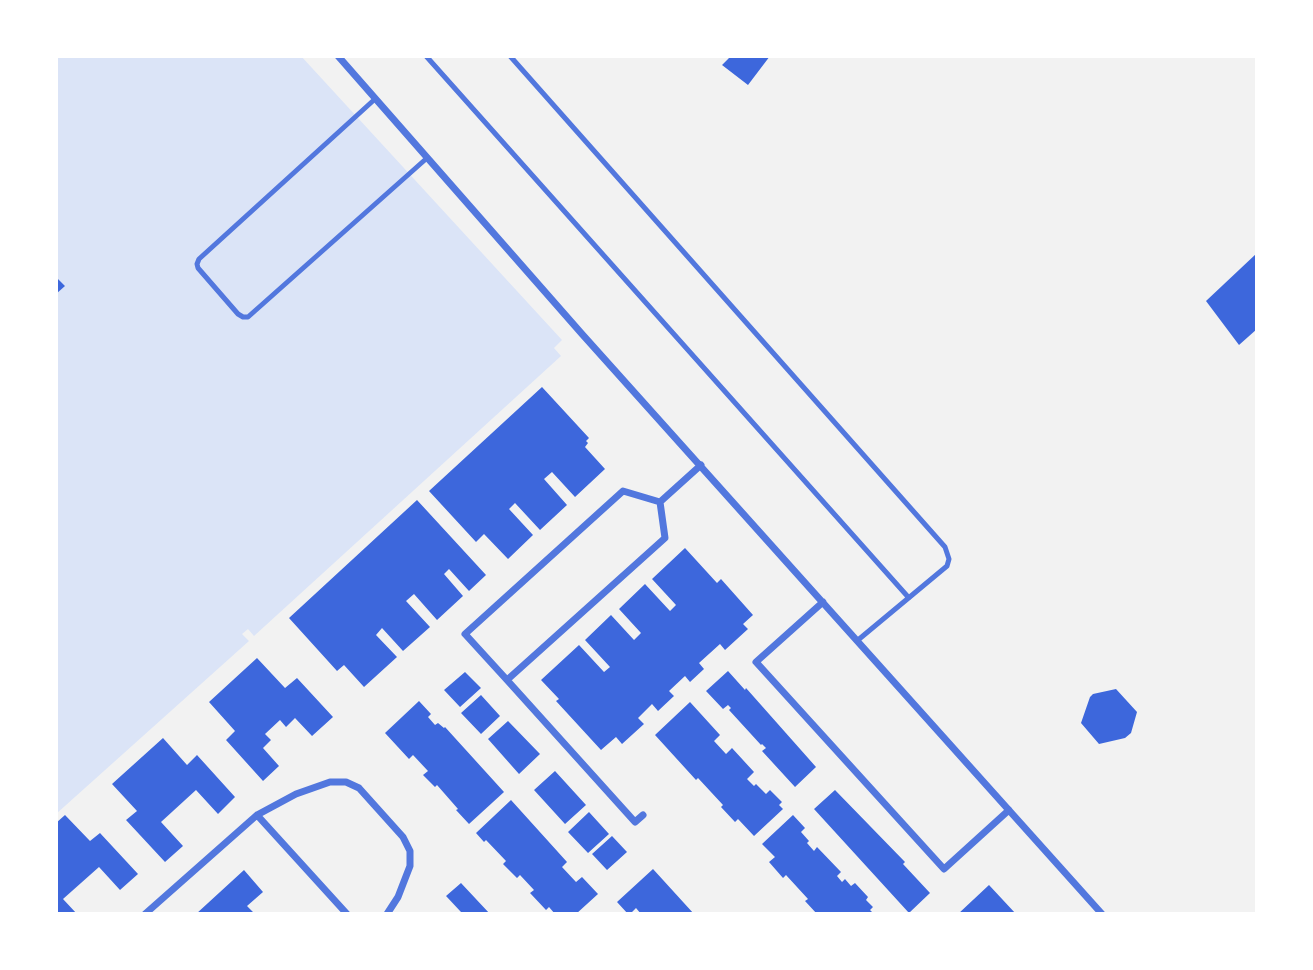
<!DOCTYPE html>
<style>
body{margin:0}
#map{position:relative;width:1313px;height:970px;overflow:hidden;background:#f2f2f2;font-family:Montserrat,sans-serif}
canvas{display:block}
.frame{position:absolute;inset:0;border:58px solid #fff;pointer-events:none}
</style>
<div id="map">
<canvas width="1313" height="970"></canvas>
<div class="frame"></div>
</div>
<script>
const context = document.querySelector('canvas').getContext('2d');
context.lineJoin = 'round';
function fill(path, color) { context.fillStyle = color; context.fill(path, 'evenodd'); }
const poly = rows => new Path2D(rows.map(r => 'M' + r).join(''));
function trace(path, color, width, dash) { context.strokeStyle = color; context.lineWidth = width; context.lineCap = dash ? 'butt' : 'round'; context.setLineDash(dash || []); context.stroke(path); }
const green = poly([
 [56,56,301,56,562,340,554,348,561,356,254,636,248,629,242,634,249,641,56,814]
]);
const building = poly([
 [726,56,770,56,748,85,722,65,729,58],
 [1257,253,1257,329,1239,345,1206,301],
 [56,277,65,286,56,294],
 [542,387,589,438,586,441,588,443,585,447,605,469,575,497,552,472,544,479,567,505,540,530,515,503,509,509,533,535,508,559,484,534,476,542,429,491],
 [417,500,486,575,469,591,449,569,444,574,463,596,437,620,414,594,406,601,430,627,403,651,382,628,376,635,397,657,364,687,344,665,337,671,289,618],
 [685,548,717,583,721,579,753,615,743,624,748,629,725,650,720,644,699,663,704,669,690,682,685,676,669,691,674,696,658,711,652,704,638,718,644,724,622,744,616,737,601,750,556,701,559,699,541,680,579,645,604,672,610,667,585,640,611,615,634,640,641,633,619,609,645,584,670,611,676,605,652,579],
 [257,658,285,688,297,678,333,717,312,736,295,718,286,727,280,720,265,734,271,740,263,748,279,766,263,781,226,740,235,731,209,702],
 [728,671,745,690,746,688,816,767,795,787,762,751,766,748,762,744,761,745,729,710,731,708,728,705,723,709,706,691],
 [465,672,481,688,460,707,444,690],
 [1116,689,1137,712,1131,733,1125,738,1099,744,1081,723,1090,697,1093,694],
 [481,695,500,716,481,734,461,713],
 [419,701,431,714,428,717,435,725,438,723,444,728,445,727,504,792,469,824,456,810,458,809,437,785,435,787,423,775,428,771,413,755,409,759,385,733],
 [690,702,720,735,714,741,726,754,732,748,754,772,747,779,754,786,756,784,766,794,770,790,782,802,779,805,783,809,754,836,738,819,735,822,721,807,723,805,698,778,696,780,655,735],
 [508,721,540,754,519,774,488,739],
 [163,738,187,765,197,755,235,797,218,814,196,790,161,822,183,846,165,862,126,820,137,811,112,784],
 [555,771,586,805,565,824,534,790],
 [835,790,905,862,903,864,930,893,909,913,814,809],
 [511,800,567,862,562,867,576,882,582,877,598,894,576,914,555,914,549,907,546,910,530,893,534,890,520,875,517,878,503,864,506,861,486,840,484,842,476,833],
 [589,812,609,834,588,853,568,832],
 [65,815,90,841,100,833,138,874,120,890,99,867,63,899,77,914,56,914,56,823],
 [793,815,805,828,801,832,809,841,807,843,814,851,817,847,841,872,837,876,842,882,845,879,851,886,855,883,868,897,866,900,873,907,870,910,874,914,822,914,819,912,817,914,805,901,808,899,786,875,783,878,769,862,775,857,762,844],
 [612,836,627,852,607,870,592,854],
 [653,869,694,914,641,914,636,908,630,914,628,914,617,902],
 [244,870,263,892,247,906,253,912,251,914,196,914],
 [461,883,490,914,459,914,461,912,446,896],
 [989,885,1016,914,958,914]
]);
const service = poly([
 [426,56,909,598],
 [510,56,945,547,949,559,947,566,858,640],
 [375,99,199,259,197,264,198,268,238,314,243,317,248,317,427,158]
]);
const minor = poly([
 [338,56,582,334,1102,914],
 [660,502,701,465],
 [823,602,756,662,944,869,1009,810],
 [507,680,665,538,660,502,623,491,465,634,507,680,635,822,643,815],
 [145,914,257,815],
 [347,914,257,815,296,794,330,782,346,782,359,788,403,837,410,851,410,866,398,897,387,914]
]);
fill(green, '#dbe4f7');
fill(building, '#3d67dc');
trace(service, '#5277de', 5);
trace(minor, '#5277de', 7);
</script>
